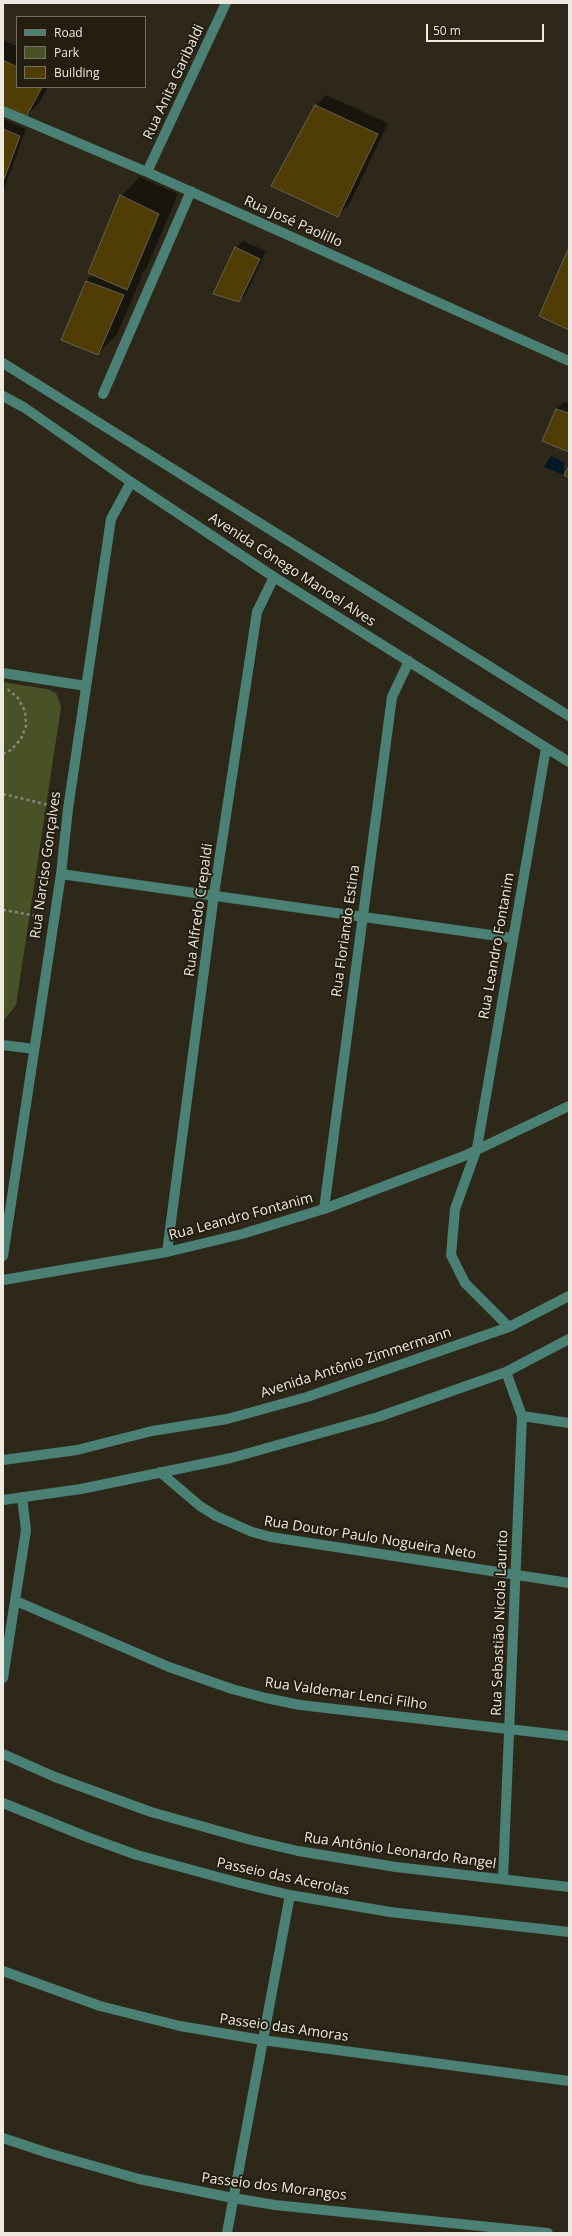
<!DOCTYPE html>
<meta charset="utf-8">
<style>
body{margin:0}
#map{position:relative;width:572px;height:2236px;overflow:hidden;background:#2d281a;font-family:"Open Sans",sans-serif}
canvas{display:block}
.frame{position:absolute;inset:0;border:4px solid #eeeae1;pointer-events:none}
.legend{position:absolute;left:16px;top:16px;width:130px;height:72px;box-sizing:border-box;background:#231e10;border:1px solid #747064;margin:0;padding:5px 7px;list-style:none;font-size:12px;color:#eeeae1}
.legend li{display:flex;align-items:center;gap:8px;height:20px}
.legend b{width:20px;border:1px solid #747064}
.scale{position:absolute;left:426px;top:24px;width:118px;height:18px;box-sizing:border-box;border:2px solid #eeeae1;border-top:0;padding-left:5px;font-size:12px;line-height:14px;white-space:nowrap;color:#eeeae1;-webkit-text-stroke:3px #231e10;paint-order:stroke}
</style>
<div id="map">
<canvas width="572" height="2236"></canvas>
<div class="frame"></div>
<ul class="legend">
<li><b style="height:5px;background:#4b8074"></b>Road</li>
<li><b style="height:11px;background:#495227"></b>Park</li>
<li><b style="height:11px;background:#4f3d05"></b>Building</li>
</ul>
<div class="scale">50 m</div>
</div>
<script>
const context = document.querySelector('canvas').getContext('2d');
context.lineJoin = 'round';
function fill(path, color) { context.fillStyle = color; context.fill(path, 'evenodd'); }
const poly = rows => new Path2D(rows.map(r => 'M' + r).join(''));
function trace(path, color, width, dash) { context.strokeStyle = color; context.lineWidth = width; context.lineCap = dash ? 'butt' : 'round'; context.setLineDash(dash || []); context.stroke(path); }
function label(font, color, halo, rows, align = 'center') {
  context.font = font + ' "Open Sans",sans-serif'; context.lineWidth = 4; context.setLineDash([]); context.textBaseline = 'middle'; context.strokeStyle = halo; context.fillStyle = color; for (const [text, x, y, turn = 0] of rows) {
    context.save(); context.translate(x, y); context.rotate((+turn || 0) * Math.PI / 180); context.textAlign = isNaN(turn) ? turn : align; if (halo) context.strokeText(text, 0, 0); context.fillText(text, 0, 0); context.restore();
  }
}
const green = poly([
 [3,682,47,689,56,693,61,707,16,1005,3,1021]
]);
const water = poly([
 [551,456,564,462,564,475,544,467]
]);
const shadow = poly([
 [3,40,17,46,17,87,48,87,40,102,26,116,3,106],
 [326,95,388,123,349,205,338,215,316,106],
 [3,119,26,129,3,192],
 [140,177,178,194,146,269,140,275,142,276,117,334,98,354,86,281,93,274,121,196],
 [243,241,266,251,246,294,239,301,236,248],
 [564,402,569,404,569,451,543,440,557,409]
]);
const building = poly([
 [3,60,17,67,17,87,42,87,26,117,3,107,3,60],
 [315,105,378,134,338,217,271,186,315,105],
 [3,129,20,136,3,182,3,129],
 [120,195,159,214,127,290,88,273,120,195],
 [235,247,260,259,239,302,213,294,235,247],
 [569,247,569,330,539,316,569,247],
 [86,281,124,295,98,355,61,340,86,281],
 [556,409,569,413,569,452,542,441,556,409],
 [569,466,569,478,564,475,569,466]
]);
const path = poly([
 [3,754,11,750,21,739,26,726,25,711,18,698,6,688],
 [3,794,57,807],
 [3,910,43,917]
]);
const minor = poly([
 [3,111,147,172,569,361],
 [147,172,226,3],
 [3,363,569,716],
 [103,394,191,191],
 [3,396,25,408,131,482,274,577,569,762],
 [3,673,86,686],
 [61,874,512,938],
 [3,1045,34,1049],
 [324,1209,392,697,409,661],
 [167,1252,214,894,257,612,274,577],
 [3,1256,61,874,68,809,111,519,131,482],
 [3,1280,167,1252,242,1234,324,1209,464,1156,569,1106],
 [509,1327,465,1283,451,1255,455,1209,477,1148,546,748],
 [522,1416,569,1423],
 [3,1460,77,1450,152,1431,227,1419,307,1397,509,1327,569,1296],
 [160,1472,200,1506,216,1516,252,1532,271,1537,569,1583],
 [3,1500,81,1489,231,1458,378,1417,506,1372,569,1339],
 [16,1601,169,1667,232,1689,266,1698,300,1705,569,1736],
 [3,1678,26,1530,22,1497],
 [3,1754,55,1777,151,1812,251,1840,298,1851,396,1867,569,1887],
 [3,1803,87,1837,137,1855,240,1883,290,1895,390,1912,569,1932],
 [503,1879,522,1416,506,1372],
 [3,1971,100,2006,180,2026,262,2040,569,2081],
 [3,2138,48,2153,139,2179,233,2198,275,2205,548,2233],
 [227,2233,290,1895]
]);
const streetNames = [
 ["Rua Anita Garibaldi",174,82,-65],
 ["Rua José Paolillo",293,222,24],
 ["Avenida Cônego Manoel Alves",292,570,33],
 ["Rua Narciso Gonçalves",46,865,-82],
 ["Rua Alfredo Crepaldi",199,910,-82],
 ["Rua Floriando Estina",346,931,-82],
 ["Rua Leandro Fontanim",497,946,-80],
 ["Rua Leandro Fontanim",241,1217,-15],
 ["Avenida Antônio Zimmermann",356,1363,-18],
 ["Rua Doutor Paulo Nogueira Neto",370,1538,9],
 ["Rua Sebastião Nicola Laurito",500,1623,-88],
 ["Rua Valdemar Lenci Filho",346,1694,8],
 ["Rua Antônio Leonardo Rangel",400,1851,8],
 ["Passeio das Acerolas",283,1877,12],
 ["Passeio das Amoras",284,2028,8],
 ["Passeio dos Morangos",274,2187,7]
];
fill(green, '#495227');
fill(water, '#021727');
fill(shadow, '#0007');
fill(building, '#4f3d05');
trace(building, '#666050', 1);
trace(path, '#888478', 2.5, [3, 3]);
trace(minor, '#4b8074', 10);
label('14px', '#eeeae1', '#231e10', streetNames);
</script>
